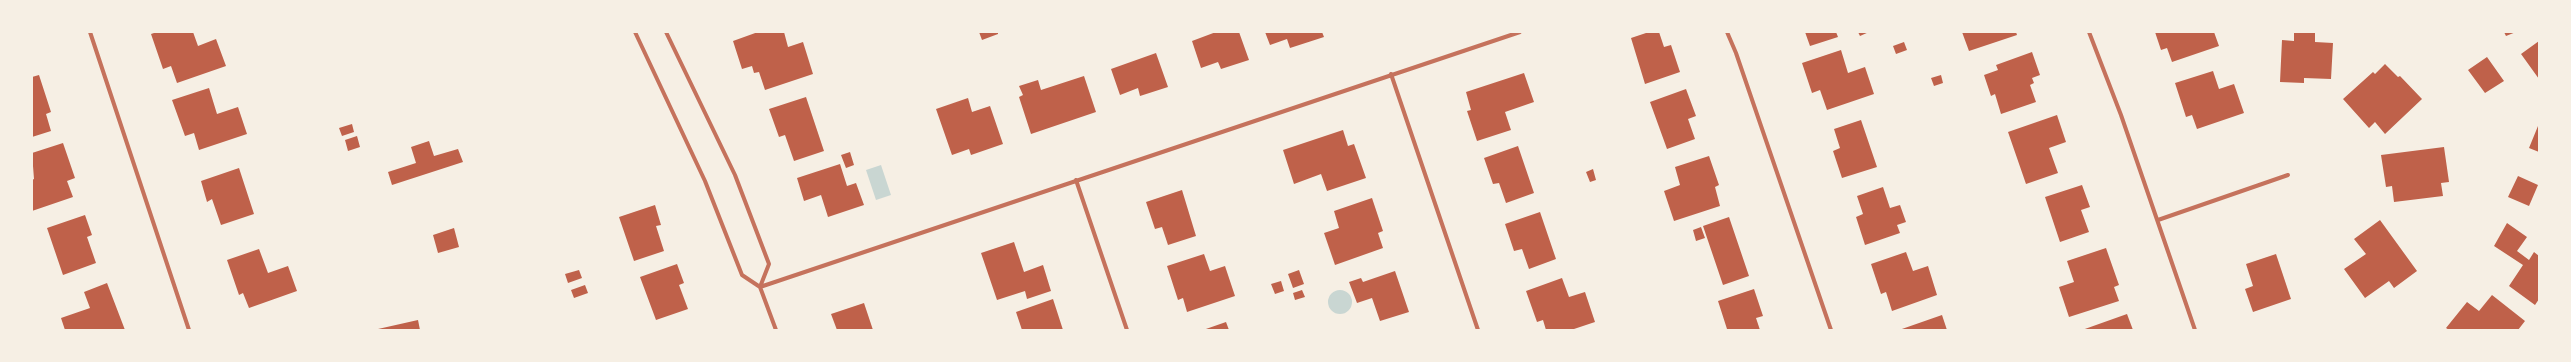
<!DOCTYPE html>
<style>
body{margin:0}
#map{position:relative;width:2571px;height:362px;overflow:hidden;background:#f6efe4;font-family:Spectral,serif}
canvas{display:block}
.frame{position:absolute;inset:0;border:33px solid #f6efe4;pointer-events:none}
</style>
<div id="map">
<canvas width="2571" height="362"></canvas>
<div class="frame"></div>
</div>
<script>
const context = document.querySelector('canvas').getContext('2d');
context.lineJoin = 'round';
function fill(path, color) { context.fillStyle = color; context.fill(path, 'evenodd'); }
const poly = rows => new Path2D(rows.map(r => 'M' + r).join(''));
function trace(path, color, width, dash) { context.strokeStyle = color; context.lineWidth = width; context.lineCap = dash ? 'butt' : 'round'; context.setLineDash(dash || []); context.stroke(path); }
const water = poly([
 [881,165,891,195,876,200,866,170],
 '1328 302a12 12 0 1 1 24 0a12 12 0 1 1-24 0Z'
]);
const building = poly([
 [157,32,193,32,198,46,216,39,226,66,177,83,171,66,163,69,151,34],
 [758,32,784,32,788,47,803,42,813,74,765,90,759,72,754,73,752,66,742,69,733,41],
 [979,32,998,32,998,34,982,40],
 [1216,32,1239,32,1249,60,1221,69,1218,62,1201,68,1192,41],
 [1265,32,1322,32,1324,37,1290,48,1287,39,1270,45],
 [1649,32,1659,32,1664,47,1671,45,1680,72,1645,84,1631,38],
 [1805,32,1836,32,1838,37,1810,46],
 [1858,32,1869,32,1860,36],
 [1962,32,2016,32,2017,35,1969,51],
 [2155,32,2214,32,2219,46,2172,62,2167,48,2161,50],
 [2294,32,2315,32,2315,42,2333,43,2331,79,2304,78,2304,83,2280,82,2282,40,2294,41],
 [2504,32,2516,32,2506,36],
 [2539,41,2539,79,2521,54],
 [1904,42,1907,50,1896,54,1893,46],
 [1841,50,1848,73,1865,67,1874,94,1827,110,1820,90,1812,93,1802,63],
 [2032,52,2040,75,2032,78,2034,83,2030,85,2036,102,2001,114,1995,94,1991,96,1984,75,1998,70,1996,65],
 [1156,53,1168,87,1140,96,1138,88,1120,95,1111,69],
 [2487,57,2504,81,2485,93,2468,70],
 [2385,64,2398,77,2400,76,2422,99,2385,134,2375,122,2369,128,2343,99,2373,72,2375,74],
 [2213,71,2219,89,2234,84,2244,113,2197,129,2192,115,2186,117,2175,83],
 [1524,73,1534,102,1505,112,1511,130,1477,141,1467,111,1471,110,1466,92],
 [39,75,51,112,46,114,51,131,32,137,32,77],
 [1941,75,1943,83,1934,86,1931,78],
 [1084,76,1096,112,1031,134,1019,97,1023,95,1019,86,1038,80,1041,90],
 [209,88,217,114,238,107,247,134,199,150,194,133,185,136,172,100],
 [1686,89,1696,116,1688,119,1695,139,1667,149,1650,102],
 [806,97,824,151,794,161,785,135,779,137,769,109],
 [968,98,972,112,990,106,1003,144,971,155,969,149,952,155,936,109],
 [2057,115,2066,142,2049,148,2058,173,2026,184,2008,132],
 [1861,120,1877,167,1842,178,1833,151,1840,148,1834,129],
 [352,124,354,132,342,136,339,128],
 [2538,126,2539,127,2539,152,2529,148],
 [1343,130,1348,146,1354,144,1366,178,1327,191,1321,174,1294,184,1283,150],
 [357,136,360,147,348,151,345,140],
 [429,141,434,156,458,149,463,162,392,185,388,172,416,163,411,147],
 [63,143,75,178,67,181,73,197,32,211,32,180,34,179,32,153],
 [1518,146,1534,193,1506,203,1499,183,1493,184,1484,158],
 [2444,147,2449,182,2441,183,2443,196,2394,202,2392,186,2386,187,2381,155],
 [850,152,854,165,846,168,841,155],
 [1709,156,1719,185,1715,187,1720,206,1674,221,1664,191,1680,185,1675,167],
 [840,164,847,186,856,183,864,205,828,217,821,195,804,201,797,178],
 [239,168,254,214,221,225,212,199,207,202,201,181],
 [1593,169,1596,180,1590,182,1586,172],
 [2518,176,2538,185,2529,206,2508,197],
 [2082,185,2090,207,2081,210,2089,232,2060,242,2045,197],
 [1883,187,1890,208,1900,205,1906,222,1897,225,1900,233,1865,245,1856,217,1863,214,1857,196],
 [1182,190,1196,236,1168,245,1162,227,1155,229,1146,202],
 [1372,198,1383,231,1378,233,1383,248,1335,265,1324,233,1339,228,1334,211],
 [655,205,661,225,656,226,664,251,634,261,619,217],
 [1540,212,1556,259,1529,269,1522,249,1514,251,1505,224],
 [85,215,92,235,87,237,96,263,63,275,47,228],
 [1729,217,1749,276,1723,285,1703,226],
 [2380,220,2417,271,2394,288,2389,281,2365,298,2344,269,2366,254,2354,239],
 [2507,223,2527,237,2517,251,2529,260,2534,252,2539,256,2539,299,2535,305,2509,286,2523,265,2494,246],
 [1701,227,1705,238,1696,241,1693,230],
 [454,228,459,247,438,253,433,235],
 [1014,242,1024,272,1043,265,1051,291,1027,299,1025,291,997,300,981,253],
 [2106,248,2119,285,2114,287,2119,301,2069,317,2059,287,2074,282,2067,261],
 [259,249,268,273,288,266,297,291,249,308,243,293,239,295,227,260],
 [1906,252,1913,271,1928,266,1937,295,1892,311,1886,292,1881,294,1871,264],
 [1204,254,1210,271,1225,266,1235,296,1187,312,1183,298,1178,300,1167,266],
 [2276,254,2291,299,2253,312,2245,289,2253,286,2246,264],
 [677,264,684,283,679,285,688,309,656,320,640,277],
 [579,270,582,278,568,283,565,274],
 [1299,270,1304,284,1293,288,1288,274],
 [1395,271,1409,312,1380,321,1372,298,1357,303,1349,282,1361,278,1363,282],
 [1562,278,1569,297,1585,292,1595,322,1571,330,1546,330,1543,320,1537,322,1526,291],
 [1281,281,1284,291,1275,294,1271,284],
 [107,283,125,330,65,330,61,318,90,308,84,292],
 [585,285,588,293,574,298,571,290],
 [1754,289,1763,316,1756,318,1760,330,1727,329,1718,301],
 [1302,290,1305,297,1295,300,1293,293],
 [2492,295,2525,321,2518,330,2449,330,2446,328,2467,302,2479,311],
 [1053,299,1063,330,1022,330,1016,312],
 [864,303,873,330,837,330,831,314],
 [2127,314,2133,330,2082,330],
 [1942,315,1947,330,1899,330],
 [418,320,420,330,379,330,378,329],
 [1226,322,1229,330,1203,330]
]);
const minor = poly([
 [90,32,189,330],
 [635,32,705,181,742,275,760,287,776,330],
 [666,32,735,175,769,264,760,287],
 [1727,32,1736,53,1831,330],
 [2089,32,2121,115,2195,330],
 [1391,74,1478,330],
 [1076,180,1127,330],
 [2158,220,2288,175],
 [760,287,1520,32]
]);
fill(water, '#c9d6d2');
fill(building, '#bf614a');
trace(minor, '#c5725c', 4);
</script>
